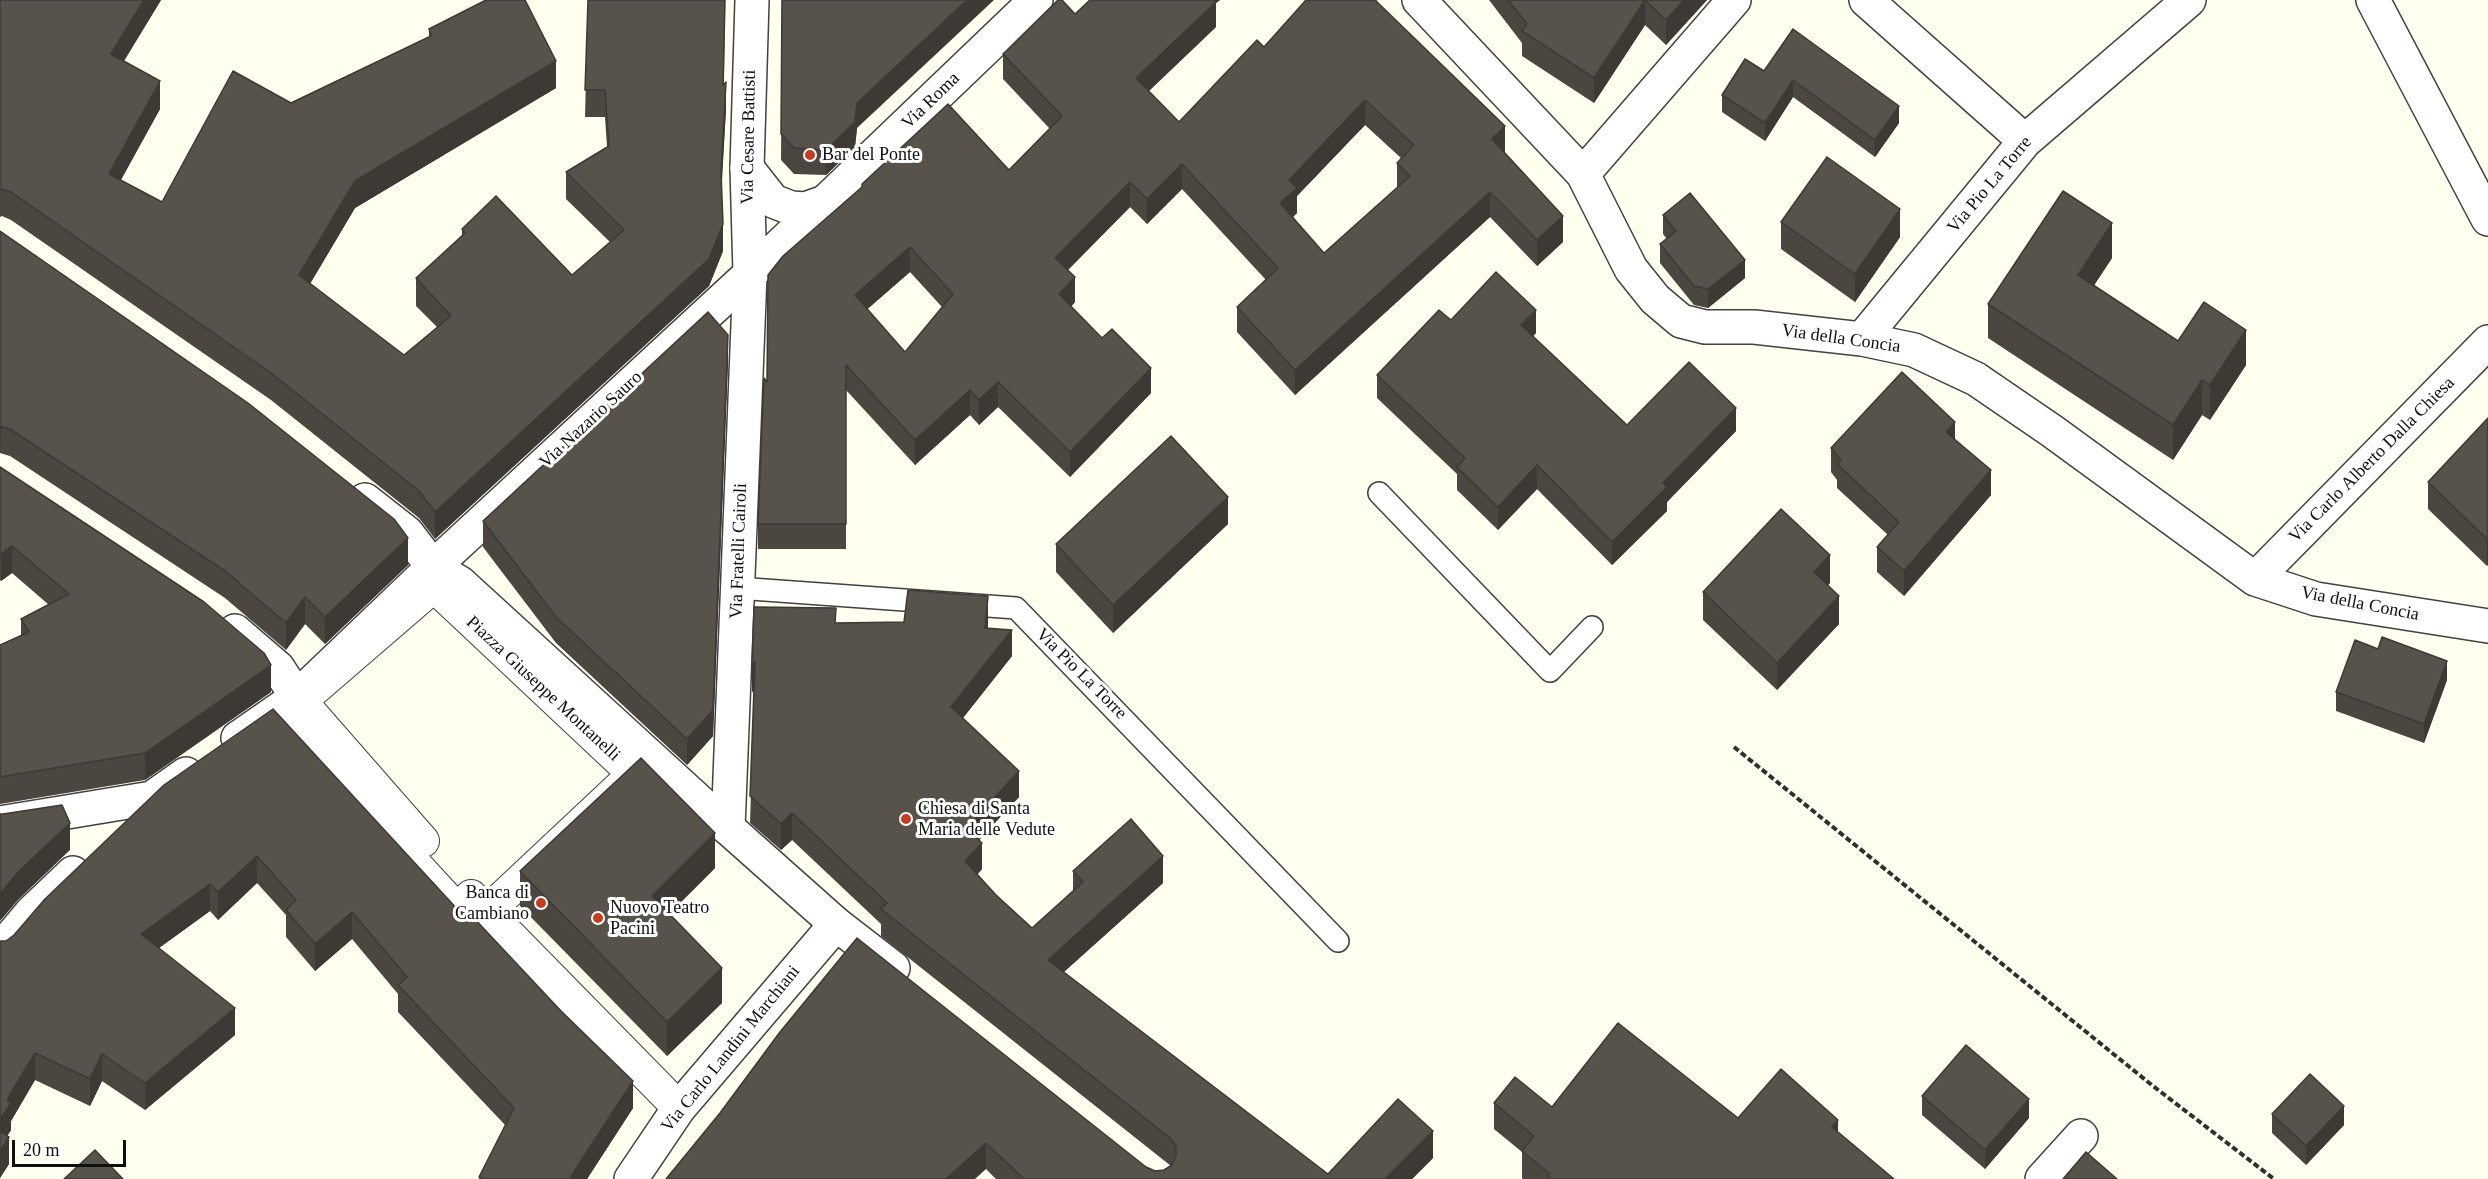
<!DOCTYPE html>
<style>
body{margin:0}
#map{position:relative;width:2488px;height:1179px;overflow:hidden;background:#ffffef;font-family:"Times New Roman",serif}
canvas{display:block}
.scale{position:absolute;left:12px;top:1140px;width:114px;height:27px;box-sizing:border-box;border:3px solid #0e0e0e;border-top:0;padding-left:8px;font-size:18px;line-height:21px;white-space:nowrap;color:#0e0e0e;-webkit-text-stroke:4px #fff;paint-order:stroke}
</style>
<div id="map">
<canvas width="2488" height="1179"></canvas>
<div class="scale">20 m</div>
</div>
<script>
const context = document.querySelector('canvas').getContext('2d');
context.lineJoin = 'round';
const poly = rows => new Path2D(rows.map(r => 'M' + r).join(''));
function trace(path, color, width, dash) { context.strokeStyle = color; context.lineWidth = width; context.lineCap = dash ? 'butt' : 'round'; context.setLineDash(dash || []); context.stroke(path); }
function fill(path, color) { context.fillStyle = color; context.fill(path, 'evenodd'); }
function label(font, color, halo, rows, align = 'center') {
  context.font = font + ' "Times New Roman",serif'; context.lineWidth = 6; context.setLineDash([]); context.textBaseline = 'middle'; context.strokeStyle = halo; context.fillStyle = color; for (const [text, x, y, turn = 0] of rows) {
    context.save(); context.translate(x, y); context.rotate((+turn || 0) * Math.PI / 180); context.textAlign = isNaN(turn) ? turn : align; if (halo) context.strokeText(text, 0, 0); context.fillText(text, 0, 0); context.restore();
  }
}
const path = poly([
 [1734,747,2153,1086,2274,1179]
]);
const service = poly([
 [1379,493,1550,671,1592,627],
 [737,588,1016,608,1338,941]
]);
const pedestrian = poly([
 [434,586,634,774,472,926,281,718,434,586],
 [297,697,423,841],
 [471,896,679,1108]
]);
const minor = poly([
 [1419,0,1583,174,1631,269,1655,299,1681,321,1705,327,1754,327,1862,339,1914,350,1976,379,2052,431,2255,579,2316,599,2488,626],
 [1866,0,2025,141],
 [2373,0,2488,219],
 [747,168,773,201,791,208,805,209,825,202],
 [1583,174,1734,0],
 [1862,339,2025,141,2189,0],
 [365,500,407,533,433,567,460,583,728,828],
 [2255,579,2488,342],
 [235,631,278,668,297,697],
 [238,738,297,697,433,567,750,274],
 [0,823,152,798,186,774],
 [0,950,31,913,73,873],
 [631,1179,679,1108,836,924],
 [2042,1179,2081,1136]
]);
const tertiary = poly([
 [752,0,747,168,750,274,728,828,836,924,893,968],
 [750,274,1036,0]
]);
const wall = poly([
 [0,0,161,0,124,61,160,109,121,180,162,202,291,103,429,37,429,29,556,88,355,208,310,284,404,355,437,327,416,306,416,278,462,236,462,229,572,275,610,242,566,199,566,172,607,147,605,117,585,117,588,0,725,0,724,84,726,109,721,189,723,251,709,286,435,539,419,518,271,400,11,220,2,216,0,217],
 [782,0,857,128,855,147,826,175,794,174,781,160],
 [1090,0,1220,0,1216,3,1216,27,1149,91,1179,122,1264,47,1377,0,1377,2,1505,151,1504,152,1563,242,1537,266,1490,217,1295,395,1237,332,1237,307,1266,280,1182,189,1147,224,1130,207,1068,270,1075,302,1071,307,1151,393,1070,477,998,407,979,425,970,415,915,465,846,390,846,549,758,549,758,524,767,382,768,275,1009,170,1050,129,1003,79,1003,54,1075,14],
 [1365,125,1401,158,1397,163,1397,188,1324,253,1293,217,1297,213,1297,196],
 [910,272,942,307,905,352,867,309],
 [1489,0,1707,0,1666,45,1645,25,1594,103,1522,56,1522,43],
 [1793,29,1899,123,1875,157,1793,97,1765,141,1722,112,1722,95,1764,71],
 [1663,215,1745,278,1708,308,1694,305,1660,263,1660,244,1667,239,1663,234],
 [1781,222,1900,237,1855,302,1781,249],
 [0,231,408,565,325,644,305,624,286,650,225,598,10,456,0,453],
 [2112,258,2094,285,2178,341,2246,365,2210,420,2202,415,2173,460,1988,338,1988,304],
 [1451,320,1536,333,1533,336,1627,425,1736,431,1667,502,1667,511,1612,565,1537,489,1498,530,1457,490,1457,474,1377,398,1377,375],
 [728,361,713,736,687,765,556,643,483,547,483,521],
 [2488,418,2487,566,2428,509,2428,482],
 [1955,440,1991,495,1904,596,1877,572,1877,547,1888,535,1837,488,1837,480,1831,472,1831,448],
 [0,467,271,692,145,780,0,804,0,645,21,636,21,619,49,605,12,573,1,581,0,580],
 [1228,524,1113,633,1056,572,1056,544],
 [1830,583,1828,585,1839,624,1777,690,1703,620,1703,592],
 [988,622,988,628,1012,656,963,718,1019,797,979,840,982,869,977,875,996,895,1032,928,1073,891,1073,871,1163,883,1064,972,1328,1174,1433,1158,1412,1179,996,1179,986,1169,720,1113,780,1032,1155,1171,1164,1170,1171,1166,881,936,881,924,792,840,781,850,750,823,754,690,752,692,752,665,836,623],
 [2447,680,2424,743,2336,711,2336,692],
 [273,709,633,1108,587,1179,479,1179,479,1177,506,1126,398,1012,398,994,352,939,315,971,286,937,286,915,257,883,218,920,210,911,159,948,235,1035,145,1110,102,1081,90,1106,35,1080,11,1121,11,1130,7,1136,9,1164,0,1178,6,941,14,935],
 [715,868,669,914,722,1003,667,1056,520,906,520,871],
 [1922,1096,2029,1118,1985,1169,1922,1115],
 [1494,1103,1738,1118,1838,1132,1894,1179,1523,1179,1522,1178,1522,1152,1494,1129],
 [2272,1114,2344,1125,2306,1165,2272,1133]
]);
const shadedWall = poly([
 [144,0,161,0,111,82,111,54],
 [967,0,994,0,857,128,855,147,826,175,826,150,857,103],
 [1205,0,1220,0,1216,3,1216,27,1136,103,1136,78],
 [1645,0,1645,25,1594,103,1594,78],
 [1684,0,1707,0,1666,45,1666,20],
 [556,61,556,88,355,208,299,302,299,275,355,181],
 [1793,80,1793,97,1765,141,1765,123],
 [160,81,160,109,109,201,109,174],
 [726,82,726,109,721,199,721,172],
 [1365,100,1365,125,1297,196,1297,213,1280,229,1280,203,1289,180],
 [1899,106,1899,123,1875,157,1875,140],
 [1505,126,1505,151,1492,165,1492,139],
 [1182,164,1182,189,1147,224,1147,199],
 [1130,182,1130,207,1055,283,1055,258],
 [1490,192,1490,217,1295,395,1295,370],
 [1900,209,1900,237,1855,302,1855,274],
 [1563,216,1563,242,1537,266,1537,240],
 [2112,223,2112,258,2078,310,2078,275],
 [723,224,723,251,709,286,435,539,435,512],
 [910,247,910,272,855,320,855,295],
 [1745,260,1745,278,1708,308,1708,289],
 [1075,277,1075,302,1059,319,1059,294],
 [1536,310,1536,333,1521,348,1521,325],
 [2246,330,2246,365,2210,420,2210,385],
 [728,335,728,361,713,736,687,765,687,739],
 [1151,368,1151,393,1070,477,1070,452],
 [2202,380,2202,415,2173,460,2173,425],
 [998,382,998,407,979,425,979,400],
 [970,390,970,415,915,465,915,440],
 [1736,408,1736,431,1667,502,1667,511,1612,565,1612,542,1663,483],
 [1955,422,1955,446,1946,432],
 [0,426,1,426,0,453],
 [1537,465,1537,489,1498,530,1498,507],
 [1991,470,1991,495,1904,596,1904,571],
 [1228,497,1228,524,1113,633,1113,605],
 [408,538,408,565,325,644,325,617],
 [2488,538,2488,565,2487,566,2487,539],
 [12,546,12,573,1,581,1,554],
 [1830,555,1830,583,1814,599,1814,572],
 [988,596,988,622,985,655,985,628],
 [1839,596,1839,624,1777,690,1777,663],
 [305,597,305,624,286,650,286,623],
 [1012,630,1012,656,951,733,951,707],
 [2447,661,2447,680,2424,743,2424,724],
 [755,662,755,689,752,692,752,665],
 [271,665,271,692,145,780,145,753],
 [1019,771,1019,797,966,854,966,828],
 [792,813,792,840,781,850,781,824],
 [70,823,70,850,18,900,0,921,0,894,18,872],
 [715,833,715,868,652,931,652,896],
 [982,843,982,869,965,888,965,861],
 [257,856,257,883,218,920,218,892],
 [1163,856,1163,883,1048,986,1048,960],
 [210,884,210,911,141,961,141,934],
 [352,912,352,939,315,971,315,944],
 [722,968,722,1003,667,1056,667,1022],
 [235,1008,235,1035,145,1110,145,1083],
 [35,1053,35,1080,11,1121,11,1130,0,1147,0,1119,7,1100],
 [102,1054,102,1081,90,1106,90,1079],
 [633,1081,633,1108,587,1179,570,1179,575,1170],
 [2029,1099,2029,1118,1985,1169,1985,1150],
 [2344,1106,2344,1125,2306,1165,2306,1146],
 [1838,1120,1838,1146,1832,1127],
 [1433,1131,1433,1158,1412,1179,1385,1179],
 [9,1137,9,1164,0,1178,0,1151],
 [986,1143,986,1169,975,1179,946,1179]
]);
const building = poly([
 [0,0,144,0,111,54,160,81,109,174,162,202,233,71,291,103,431,36,429,29,486,0,525,0,556,61,355,181,299,275,404,355,451,316,416,278,465,233,462,229,496,196,572,275,624,230,566,172,609,146,605,90,585,90,588,0,725,0,723,85,726,82,721,172,723,224,709,259,435,512,419,491,271,373,11,192,2,189,0,190,0,0],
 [782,0,967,0,857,103,855,122,826,150,794,148,781,134,782,0],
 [1058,0,1062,0,1075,14,1090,0,1214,0,1216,2,1136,78,1179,122,1257,40,1264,47,1306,0,1375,0,1505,126,1492,139,1563,216,1537,240,1490,192,1295,370,1237,307,1278,268,1182,164,1147,199,1130,182,1055,258,1075,277,1059,294,1102,338,1112,329,1151,368,1070,452,998,382,979,400,970,390,915,440,846,365,846,524,758,524,764,378,767,382,768,275,783,256,862,187,862,184,948,104,1009,170,1062,116,1003,54,1058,0],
 [1365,100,1414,145,1397,163,1410,176,1324,253,1280,203,1297,188,1289,180,1365,100],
 [910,247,953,294,905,352,855,295,910,247],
 [1508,0,1684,0,1666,20,1645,0,1594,78,1522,31,1527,24,1508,0],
 [1793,29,1899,106,1875,140,1793,80,1765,123,1722,95,1745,59,1764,71,1793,29],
 [1827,157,1900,209,1855,274,1781,222,1827,157],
 [2063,191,2112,223,2078,275,2178,341,2204,302,2246,330,2210,385,2202,380,2173,425,1988,304,2063,191],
 [1690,193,1745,260,1708,289,1694,286,1660,244,1676,231,1663,215,1690,193],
 [0,231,248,403,394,519,408,538,325,617,305,597,286,623,225,571,10,429,0,426,0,231],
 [1496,272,1536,310,1521,325,1627,425,1689,362,1736,408,1663,483,1667,487,1612,542,1537,465,1498,507,1457,467,1465,458,1377,375,1439,310,1451,320,1496,272],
 [708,312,728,335,713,710,687,739,556,617,483,521,708,312],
 [1902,372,1955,422,1946,432,1991,470,1904,571,1877,547,1899,522,1837,464,1841,460,1831,448,1902,372],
 [2488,418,2488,538,2487,539,2428,482,2488,418],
 [1171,436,1228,497,1113,605,1056,544,1171,436],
 [0,467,204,602,264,653,271,665,145,753,0,777,0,645,29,632,21,619,69,594,12,546,1,554,0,553,0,467],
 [1781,509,1830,555,1814,572,1839,596,1777,663,1703,592,1781,509],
 [908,590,988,596,985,628,1012,630,951,707,1019,771,966,828,982,843,965,861,996,895,1032,928,1083,882,1073,871,1131,819,1163,856,1048,960,1328,1174,1398,1099,1433,1131,1385,1179,1024,1179,986,1143,946,1179,666,1179,720,1113,780,1032,857,938,1146,1167,1155,1171,1164,1170,1172,1165,1176,1156,1176,1146,1170,1138,881,909,887,903,792,813,781,824,750,796,755,662,752,665,754,607,836,608,835,623,904,622,908,590],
 [2382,637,2447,661,2424,724,2336,692,2355,640,2378,649,2382,637],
 [273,709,459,911,472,916,561,1011,633,1081,575,1170,570,1179,484,1179,479,1177,514,1108,398,985,407,977,352,912,315,944,286,910,296,900,257,856,218,892,210,884,141,934,235,1008,145,1083,102,1054,90,1079,35,1053,7,1100,11,1103,0,1119,0,941,6,941,14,935,45,899,164,785,273,709],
 [641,758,715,833,652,896,722,968,667,1022,520,871,641,758],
 [62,805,70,823,18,872,0,894,0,814,3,814,62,805],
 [1618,1023,1738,1118,1781,1069,1838,1120,1832,1127,1894,1179,1548,1179,1550,1174,1522,1151,1534,1136,1494,1103,1515,1077,1552,1107,1618,1023],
 [1966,1045,2029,1099,1985,1150,1922,1096,1966,1045],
 [2310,1074,2344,1106,2306,1146,2272,1114,2310,1074],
 [0,1131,9,1137,0,1151,0,1131],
 [95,1150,123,1179,64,1179,95,1150],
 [2086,1152,2117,1179,2063,1179,2086,1152]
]);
const markers = [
 [810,155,6,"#c33d21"],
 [906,819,6,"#c33d21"],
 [541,903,6,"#c33d21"],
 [598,918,6,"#c33d21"]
];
const streetNames = [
 ["Via Roma",931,101,-44],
 ["Via Cesare Battisti",749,137,-89],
 ["Via Pio La Torre",1990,185,-50],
 ["Via della Concia",1841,339,8],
 ["Via Nazario Sauro",591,420,-43],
 ["Via Carlo Alberto Dalla Chiesa",2372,460,-45],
 ["Via Fratelli Cairoli",739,551,-88],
 ["Via della Concia",2360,604,11],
 ["Via Pio La Torre",1081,674,45],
 ["Piazza Giuseppe Montanelli",543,689,43],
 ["Via Carlo Landini Marchiani",731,1049,-51]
];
const poiNames = [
 ["Bar del Ponte",822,155],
 ["Chiesa di Santa",918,809],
 ["Maria delle Vedute",918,830],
 ["Banca di",529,893,"right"],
 ["Cambiano",529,914,"right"],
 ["Nuovo Teatro",610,908],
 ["Pacini",610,929]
];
trace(service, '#414141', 24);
trace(pedestrian, '#414141', 34);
trace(minor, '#414141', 36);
trace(tertiary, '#414141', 36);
trace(path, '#303030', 4, [6, 3]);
trace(service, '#fff', 21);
trace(pedestrian, '#fff', 32);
trace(minor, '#fff', 33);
trace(tertiary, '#fff', 33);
fill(wall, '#4b4740');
fill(shadedWall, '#3d3934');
fill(building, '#57524a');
trace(building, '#3d3934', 1.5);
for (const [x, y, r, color] of markers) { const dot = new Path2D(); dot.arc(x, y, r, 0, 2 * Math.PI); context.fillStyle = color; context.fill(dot); trace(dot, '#fff', 2); }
label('18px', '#0e0e0e', '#fff', streetNames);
label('18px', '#0e0e0e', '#fff', poiNames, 'left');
</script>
